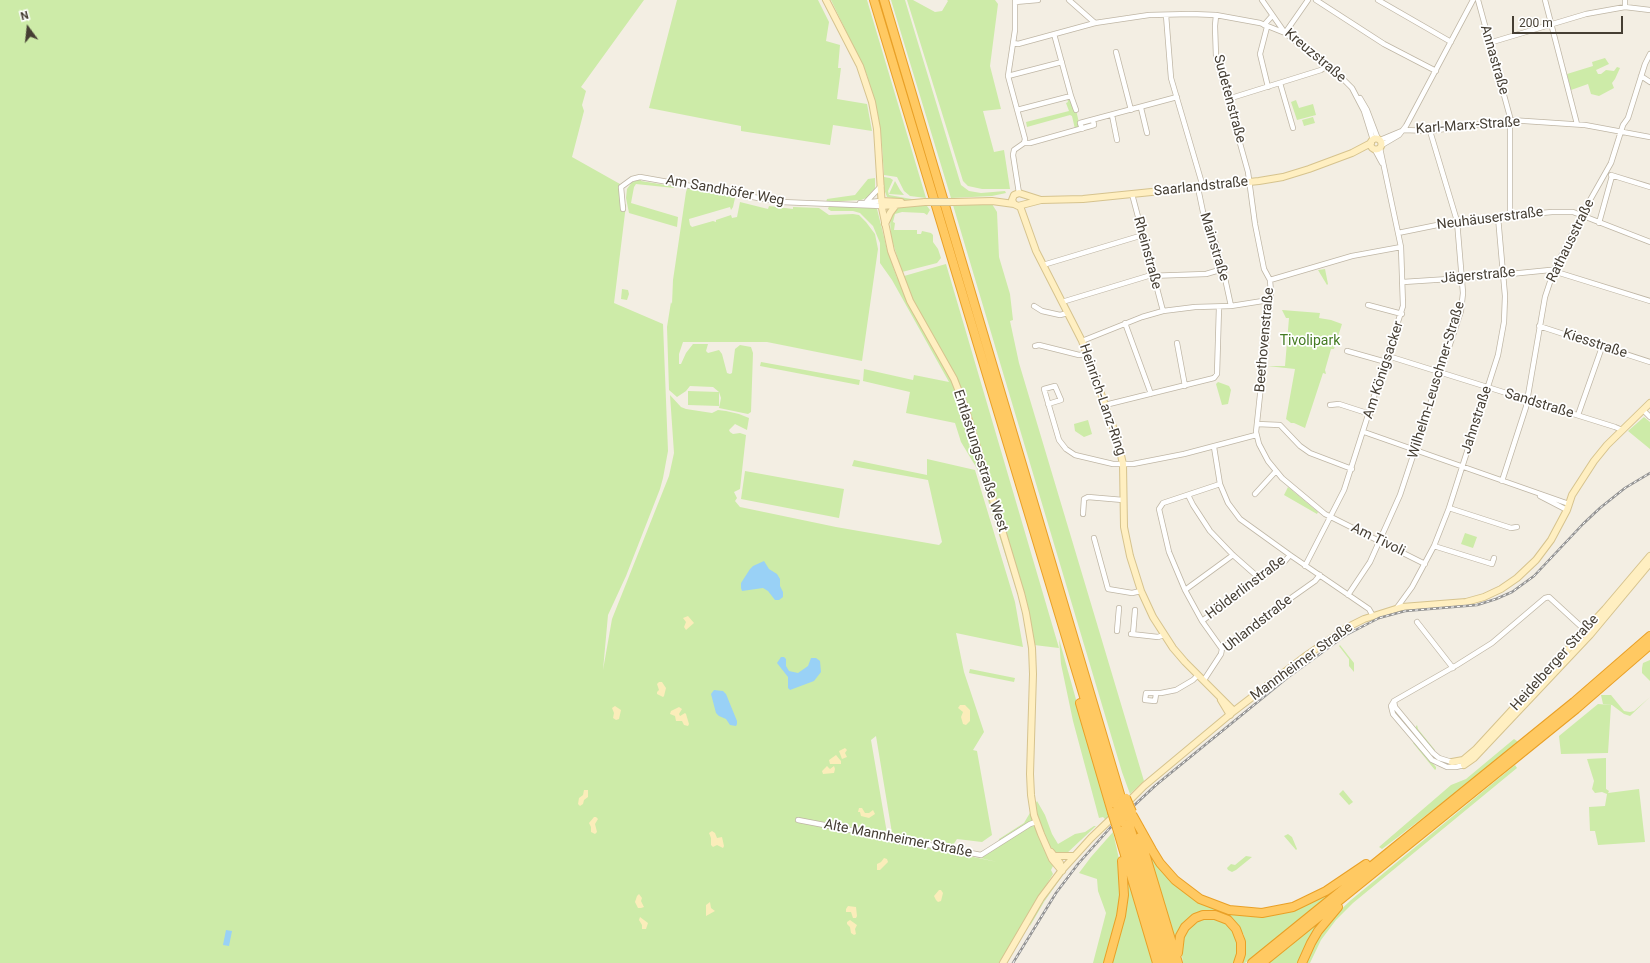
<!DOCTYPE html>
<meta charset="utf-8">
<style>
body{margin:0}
#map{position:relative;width:1650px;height:963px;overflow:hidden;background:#f3eee3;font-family:Roboto,sans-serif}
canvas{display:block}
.north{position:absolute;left:8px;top:8px;width:40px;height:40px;-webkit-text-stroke:3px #fff;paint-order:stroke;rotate:345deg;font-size:11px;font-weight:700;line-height:16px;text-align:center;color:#453e33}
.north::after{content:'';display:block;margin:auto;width:14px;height:18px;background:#453e33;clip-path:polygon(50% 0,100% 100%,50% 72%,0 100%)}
.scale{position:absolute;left:1512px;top:16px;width:111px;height:18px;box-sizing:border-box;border:2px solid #453e33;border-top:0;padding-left:5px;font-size:12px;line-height:14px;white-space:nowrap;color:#453e33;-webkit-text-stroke:3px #fff;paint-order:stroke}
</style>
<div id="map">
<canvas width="1650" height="963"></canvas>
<div class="north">N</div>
<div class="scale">200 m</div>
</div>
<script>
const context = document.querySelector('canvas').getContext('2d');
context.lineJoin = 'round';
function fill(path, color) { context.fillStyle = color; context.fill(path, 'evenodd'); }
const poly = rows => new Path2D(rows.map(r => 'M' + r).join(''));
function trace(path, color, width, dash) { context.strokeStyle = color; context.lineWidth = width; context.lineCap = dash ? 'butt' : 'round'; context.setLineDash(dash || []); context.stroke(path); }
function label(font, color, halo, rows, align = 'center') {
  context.font = font + ' Roboto,sans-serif'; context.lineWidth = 3.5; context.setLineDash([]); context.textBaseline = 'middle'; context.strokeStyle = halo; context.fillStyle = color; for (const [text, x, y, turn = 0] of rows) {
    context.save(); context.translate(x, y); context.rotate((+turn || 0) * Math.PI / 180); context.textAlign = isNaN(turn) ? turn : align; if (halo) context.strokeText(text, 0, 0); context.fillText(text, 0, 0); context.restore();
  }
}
const green = poly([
 [0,0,644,0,581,87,586,91,582,105,584,111,572,157,620,184,620,198,626,205,614,303,663,324,668,451,663,478,660,489,626,576,608,615,603,670,612,619,669,476,674,453,670,395,681,407,686,409,712,413,718,410,726,411,739,414,749,418,747,430,735,424,729,430,730,432,733,434,740,433,746,435,740,489,734,492,737,498,735,501,740,507,836,527,939,545,942,542,928,480,852,466,854,460,927,475,927,459,975,470,1015,602,1023,647,956,633,964,672,984,732,973,750,977,751,992,835,982,842,957,839,953,845,892,833,876,736,871,740,888,839,997,862,976,857,984,856,998,846,999,839,1024,823,1037,801,1045,815,1052,834,1058,844,1075,834,1085,832,1094,826,1096,826,1066,854,1058,854,1053,851,1047,854,1053,866,1051,870,1053,874,999,963,0,963],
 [677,0,818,0,829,22,826,41,840,45,838,68,841,68,837,99,867,104,872,131,833,125,830,145,741,131,741,126,649,108],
 [831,0,867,0,926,198,910,196,904,191,897,177,884,175,882,146,878,116,867,75],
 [891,0,905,0,961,185,969,191,981,193,1005,191,1006,193,992,196,951,198],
 [907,0,913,0,935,12,942,11,948,1,947,0,995,0,998,4,990,66,1001,109,983,111,994,152,1004,150,1010,189,982,189,968,186,963,181],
 [1605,58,1609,64,1596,70,1598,74,1601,74,1606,70,1614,71,1617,67,1620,68,1615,79,1612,83,1614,88,1599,96,1591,94,1588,84,1571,90,1567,74,1593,66,1592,62],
 [1067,99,1071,100,1074,110,1076,110,1080,127,1075,129,1072,116,1070,115,1027,127,1026,122,1069,111,1066,103,1068,102],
 [1296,100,1299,108,1313,104,1316,115,1297,120,1291,102],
 [1313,117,1315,123,1304,126,1302,120],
 [884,177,890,178,893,180,888,191,889,195,917,200,903,200,887,197,884,189],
 [875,178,875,190,869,197,861,200,826,202,827,199,855,195,868,179],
 [641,179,641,181,672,186,672,185,675,185,674,188,636,184,634,187,631,203,678,217,677,227,629,213,626,198,627,189,632,182],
 [895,181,900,190,904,195,889,194],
 [691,187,733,195,735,198,733,207,731,210,730,207,689,219,690,225,692,227,713,221,716,222,716,220,731,215,732,218,737,217,740,202,768,209,769,206,793,209,793,207,819,208,829,215,853,214,859,215,866,222,875,234,878,249,862,361,767,342,683,342,679,354,679,364,681,364,686,353,693,344,708,344,706,351,708,353,719,350,722,354,727,373,730,374,732,373,735,349,740,345,751,347,753,353,751,412,748,414,719,408,721,398,719,392,713,387,690,386,686,391,677,397,669,390,667,327,671,302,672,304,673,280,686,192,687,189],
 [992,204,997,212,999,257,1010,294,1013,320,1010,321,1019,363,1144,781,1130,794,1122,772,953,205],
 [922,205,927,206,930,210,927,215,924,213,902,212,895,214,893,222,895,223,894,230,917,230,917,234,921,234,922,231,931,233,933,235,933,242,938,249,941,258,937,263,902,272,891,237,890,219,896,209,900,207],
 [829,206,873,207,877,209,887,249,897,278,946,264,1059,648,1034,645,979,472,961,442,955,423,906,413,910,392,863,381,864,369,913,380,914,375,949,382,892,280,880,263,880,243,873,226,860,213,853,211,831,211,828,209],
 [1325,269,1328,284,1327,285,1318,270],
 [622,289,628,290,629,294,627,300,621,299],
 [1282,310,1320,313,1319,318,1331,320,1342,324,1334,349,1331,349,1325,370,1326,374,1323,373,1305,428,1294,423,1291,423,1286,419,1295,369,1267,366,1285,366,1289,318,1286,318],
 [761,362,860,380,859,385,760,366],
 [1218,382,1229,386,1231,390,1228,404,1222,405,1216,384],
 [688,391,719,392,719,406,688,405],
 [1644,417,1650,422,1650,449,1628,431],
 [1088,420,1092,434,1084,437,1075,431,1074,424],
 [745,471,844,489,839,518,741,499],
 [1288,487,1318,512,1317,514,1284,495],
 [1465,533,1477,537,1473,548,1461,544],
 [1059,639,1109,817,1106,820,1103,817,1099,818,1073,721,1061,664],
 [1340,645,1354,663,1354,672,1349,666,1349,659,1339,646],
 [1650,660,1650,681,1642,673,1642,668,1643,663],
 [970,669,1015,678,1014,682,969,673],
 [1601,695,1611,695,1624,711,1630,712,1634,711,1650,697,1630,716,1624,714,1612,705,1603,704],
 [1598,704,1611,705,1608,753,1561,754,1559,736],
 [1417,725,1418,729,1435,750,1434,750,1417,731,1415,728],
 [1514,739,1517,741,1517,743,1469,782,1398,837,1382,849,1379,847,1451,785,1466,779],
 [1414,742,1436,767,1436,769,1435,770,1413,743],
 [1606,758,1606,789,1609,791,1608,793,1639,789,1645,842,1598,845,1595,831,1590,831,1589,807,1605,806,1607,794,1602,792,1595,793,1592,789,1594,781,1587,759],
 [1515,765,1517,768,1353,903,1336,920,1321,940,1310,963,1306,963,1311,949,1334,916,1351,900],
 [1343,790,1353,802,1349,805,1339,794],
 [1113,832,1119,859,1126,873,1154,963,1093,963,1106,913,1098,891,1097,879,1079,873,1091,857],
 [1288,834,1292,837,1297,849,1296,850,1284,836],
 [1146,844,1156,860,1201,901,1268,915,1351,878,1245,963,1241,963,1245,952,1244,935,1233,920,1222,913,1205,912,1174,936],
 [1246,856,1252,857,1236,870,1232,872,1228,870,1227,868,1231,864,1235,865],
 [1067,869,1044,902,1030,926,1031,920,1043,902],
 [1328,915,1300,963,1269,963],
 [1206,919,1215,919,1223,921,1231,927,1239,947,1234,963,1183,963,1181,949,1186,932,1196,922]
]);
const sand = poly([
 [688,616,694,623,686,630,684,627,686,622,683,618],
 [659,682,662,682,666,688,664,696,663,697,657,694,657,692,659,690,657,684],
 [960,705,965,705,970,710,970,721,966,725,963,724,961,717,963,712,958,708],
 [615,706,621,710,619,719,616,720,613,718,614,713,612,708],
 [679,707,682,709,679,714,680,716,685,713,686,714,689,724,688,726,684,725,682,721,676,721,675,716,670,714,671,711],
 [845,748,847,750,845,753,847,757,842,759,839,751],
 [836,755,841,761,841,764,830,764,829,760],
 [827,766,830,769,834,766,835,769,834,773,823,774,822,771],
 [584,790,588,790,588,797,584,800,583,804,580,806,578,804,579,798,583,795],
 [859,808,862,808,865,813,869,813,873,810,875,814,869,818,861,816,860,812,858,812],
 [594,817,596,817,598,819,595,824,597,832,595,834,591,832,591,827,589,823],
 [712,831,715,833,717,838,722,837,724,846,723,848,717,845,713,847,711,845,711,838,709,833],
 [884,858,887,859,888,862,880,870,877,870,877,864,881,862],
 [939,890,941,890,943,893,941,901,938,902,936,900,934,896],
 [639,894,642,898,641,901,644,907,641,908,638,908,635,902,637,896],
 [710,902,711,908,715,911,706,916,706,905],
 [848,906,856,907,857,916,856,918,853,918,851,912,846,912,846,909],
 [640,917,648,923,646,929,642,929,642,925,639,920],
 [850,920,857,925,855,929,856,934,854,935,851,933,850,927,847,924,847,922]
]);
const water = poly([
 [764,561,769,569,777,574,780,579,780,586,783,592,783,597,779,600,775,600,768,591,763,588,742,591,741,588,741,583,750,569,753,566],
 [781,657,784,657,786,659,786,666,789,671,798,673,808,666,811,658,816,658,820,661,821,672,814,681,790,690,788,688,788,677,777,663],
 [714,690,723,691,726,694,737,721,737,724,736,726,730,725,726,719,719,716,716,713,711,694],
 [226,930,232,931,229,946,223,945]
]);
const street = poly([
 [1015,0,1015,30,1008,76,1025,139,1024,143],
 [1069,0,1095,23],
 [1262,0,1285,33,1343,79,1352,88,1364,111,1373,140],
 [1316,0,1384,44,1436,71],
 [1378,0,1451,42],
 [1478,0,1510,117,1510,216],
 [1545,0,1577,124],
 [1015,2,1038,0],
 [1625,7,1625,0],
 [1166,15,1171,78,1203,187],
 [1216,15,1215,26,1216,57,1248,172,1255,224,1264,269,1270,280,1271,293,1256,432,1259,444,1268,461,1282,478,1325,514,1425,564],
 [1264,25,1272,16],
 [1267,27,1260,54,1268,87],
 [1285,33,1308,0],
 [1054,34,1071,96,1076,110],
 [1014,43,1018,44,1095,23,1149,15,1191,14,1216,15,1260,23,1285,33],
 [1489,43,1586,14,1625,7,1650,10],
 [1116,52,1131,110],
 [1008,76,1062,62],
 [1641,76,1650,82],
 [1280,83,1293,128],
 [1360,98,1367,110,1378,139],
 [1228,99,1321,70,1327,66],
 [1141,108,1147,133],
 [1017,110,1071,96],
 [1112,115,1117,140],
 [1082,129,1080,123,1177,97],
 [1380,140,1404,130,1430,131,1510,120,1585,125,1650,137],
 [1024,143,1030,143,1094,125,1093,120],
 [1382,145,1399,135,1406,126,1473,0],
 [1375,150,1382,163],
 [1611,175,1650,187],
 [1198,188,1203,212,1216,244,1223,269,1231,306],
 [1019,193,1013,155,1014,150,1024,143],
 [1132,194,1163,311],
 [867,201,881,186],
 [860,203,881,201],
 [623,209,621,187,632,179,640,177,781,202,882,206],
 [1599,223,1612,176],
 [1398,233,1457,221,1552,212,1573,212,1650,242],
 [1043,265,1143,235],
 [1270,280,1352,256,1401,247],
 [1403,282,1480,277,1550,270,1650,301],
 [1062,302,1148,276,1206,274,1223,269],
 [1368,305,1402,314],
 [1034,306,1042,311,1060,315,1068,313],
 [1125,323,1151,394],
 [1539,326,1650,362],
 [1082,341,1142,317,1163,311,1195,307,1231,306,1269,300],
 [1177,343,1185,386],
 [1035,346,1039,345,1079,355,1087,354],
 [1347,351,1386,362],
 [1388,356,1615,427,1622,430],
 [1048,404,1061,400,1055,386,1044,389,1059,440,1066,449,1075,455,1113,464,1133,464,1184,454,1256,435],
 [1105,405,1214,378,1217,374,1219,307],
 [1330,405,1339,404,1370,414],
 [1643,410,1650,417],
 [1578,415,1602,347],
 [1257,424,1280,425,1300,446,1310,453,1352,469],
 [1364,432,1569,504],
 [1214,447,1220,484,1228,503,1240,519,1290,555,1369,609,1373,616],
 [1502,481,1526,407,1545,297,1554,270,1581,216,1611,163,1623,125,1628,118,1645,64,1650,54],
 [1220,484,1163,503,1159,509,1169,552,1185,590,1202,621,1222,649],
 [1255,494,1276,471],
 [1188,495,1193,505,1210,531,1233,555,1259,578],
 [1540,496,1567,510],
 [1449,508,1511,528,1517,527],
 [1083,514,1084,499,1088,497,1123,500],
 [1094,538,1108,589,1132,593,1141,591],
 [1434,546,1492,564,1494,558],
 [1305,566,1344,490,1403,306,1401,247,1380,148],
 [1185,590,1233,555],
 [1348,595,1370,562,1400,495,1461,311,1463,293,1457,221,1430,131],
 [1396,609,1412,587,1434,546,1449,508,1498,355,1504,322,1505,296,1498,217],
 [1202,621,1259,578,1285,561,1290,555],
 [1417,622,1453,668],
 [1117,631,1119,608],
 [1131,634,1158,637,1164,635],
 [1133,634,1135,610],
 [1204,680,1221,654,1222,649,1260,620,1315,581,1320,575],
 [1156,694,1155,701,1145,700,1146,693,1161,693,1176,690,1193,680,1198,675],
 [1394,701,1395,707,1433,753,1439,758,1452,762],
 [1464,765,1456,767,1447,767,1432,760,1393,714,1391,706,1394,701,1457,665,1492,643,1545,598,1549,597,1587,632],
 [798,820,981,855,1030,824,1036,822]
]);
const secondary = poly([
 [826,0,860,66,872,102,877,129,882,208,891,251,910,301,954,379,965,407,1021,593,1026,613,1032,648,1033,674,1030,774,1031,795,1034,815,1041,834,1052,859,1062,871],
 '1370.5 144a5.5 5.5 0 1 1 11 0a5.5 5.5 0 1 1-11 0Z',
 [1041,200,1019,193,1014,195,1012,200,1014,204,1018,206,1041,200,1083,199,1259,181,1283,177,1309,169,1352,153,1371,143],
 [881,201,901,202],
 [954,202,992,201,1014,204],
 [882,206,925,202],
 [1020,206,1036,251,1082,341,1117,438,1123,464,1124,527,1130,556,1141,591,1153,617,1173,648,1185,662,1234,711],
 [885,224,890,213,896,205],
 [1221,700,1230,715],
 [1452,762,1463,760,1476,749,1605,609,1650,556],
 [1464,765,1474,758,1590,635,1650,563],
 [1125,805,1144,786,1234,711,1307,655,1348,627,1364,619,1402,607,1466,602,1484,597,1501,589,1517,578,1536,560,1551,540,1567,510,1572,495,1594,461,1607,445,1650,403],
 [1051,852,1060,863,1062,870],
 [1055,856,1074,856],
 [1003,963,1041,898,1062,870,1091,838,1116,814]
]);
const highway = poly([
 [874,0,1117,806],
 [884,0,1122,801],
 [1080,703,1112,812],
 [1133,816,1152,850,1160,863,1175,880,1200,899,1229,910,1262,913,1293,907,1326,891,1366,864],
 [1127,817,1171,963],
 [1122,822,1164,963],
 [1117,828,1157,963],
 [1140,837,1178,963],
 [1178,953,1180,936,1185,927,1195,918,1203,915,1215,915,1228,920,1236,929,1241,942,1241,954,1238,963],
 [1108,963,1121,916,1124,895,1122,861],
 [1252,963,1574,702,1650,636],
 [1262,963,1576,709,1650,645],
 [1302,963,1311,943,1318,931,1338,907]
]);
const rail = poly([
 [1013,963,1056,893,1078,864,1110,828,1156,785,1287,678,1346,635,1379,618,1405,611,1477,605,1496,599,1512,592,1534,576,1583,524,1600,508,1625,488,1650,473]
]);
const secondaryBridge = poly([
 [925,202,954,202]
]);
const highwayBridge = poly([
 [1126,798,1132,812],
 [1122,801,1127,817],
 [1117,806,1122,822],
 [1112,812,1117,828]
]);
const streetNames = [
 ["Kreuzstraße",1315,56,40],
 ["Annastraße",1494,60,74],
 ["Sudetenstraße",1229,99,75],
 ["Karl-Marx-Straße",1468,126,-4],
 ["Saarlandstraße",1201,187,-6],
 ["Am Sandhöfer Weg",725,191,10],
 ["Neuhäuserstraße",1490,219,-7],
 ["Rathausstraße",1571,241,-64],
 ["Mainstraße",1214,247,73],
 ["Rheinstraße",1147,253,75],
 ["Jägerstraße",1478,276,-5],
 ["Beethovenstraße",1265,340,-85],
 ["Kiesstraße",1595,344,18],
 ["Am Königsacker",1384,370,-72],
 ["Wilhelm-Leuschner-Straße",1437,380,-73],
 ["Heinrich-Lanz-Ring",1102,400,71],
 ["Sandstraße",1539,404,17],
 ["Jahnstraße",1477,420,-72],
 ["Entlastungsstraße West",980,461,72],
 ["Am Tivoli",1378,540,26],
 ["Hölderlinstraße",1246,588,-37],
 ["Uhlandstraße",1258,624,-38],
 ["Mannheimer Straße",1302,662,-36],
 ["Heidelberger Straße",1555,663,-48],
 ["Alte Mannheimer Straße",898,839,11]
];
const parkNames = [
 ["Tivolipark",1310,341]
];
fill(green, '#cdeba8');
fill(sand, '#fbedba');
fill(water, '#99d1f6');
trace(street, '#bfb6a5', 6);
trace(secondary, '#d6c38e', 8);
trace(highway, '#e9a026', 10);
trace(street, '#fff', 4.5);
trace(secondary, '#ffefc1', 6);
trace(highway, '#ffc962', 8);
trace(rail, '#949494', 2.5);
trace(rail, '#fff', 1, [3]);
trace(secondaryBridge, '#d6c38e', 8, []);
trace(highwayBridge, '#e9a026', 10, []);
trace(secondaryBridge, '#ffefc1', 6);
trace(highwayBridge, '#ffc962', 8);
label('14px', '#453e33', '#fff', streetNames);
label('14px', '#447b22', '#fff', parkNames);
</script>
